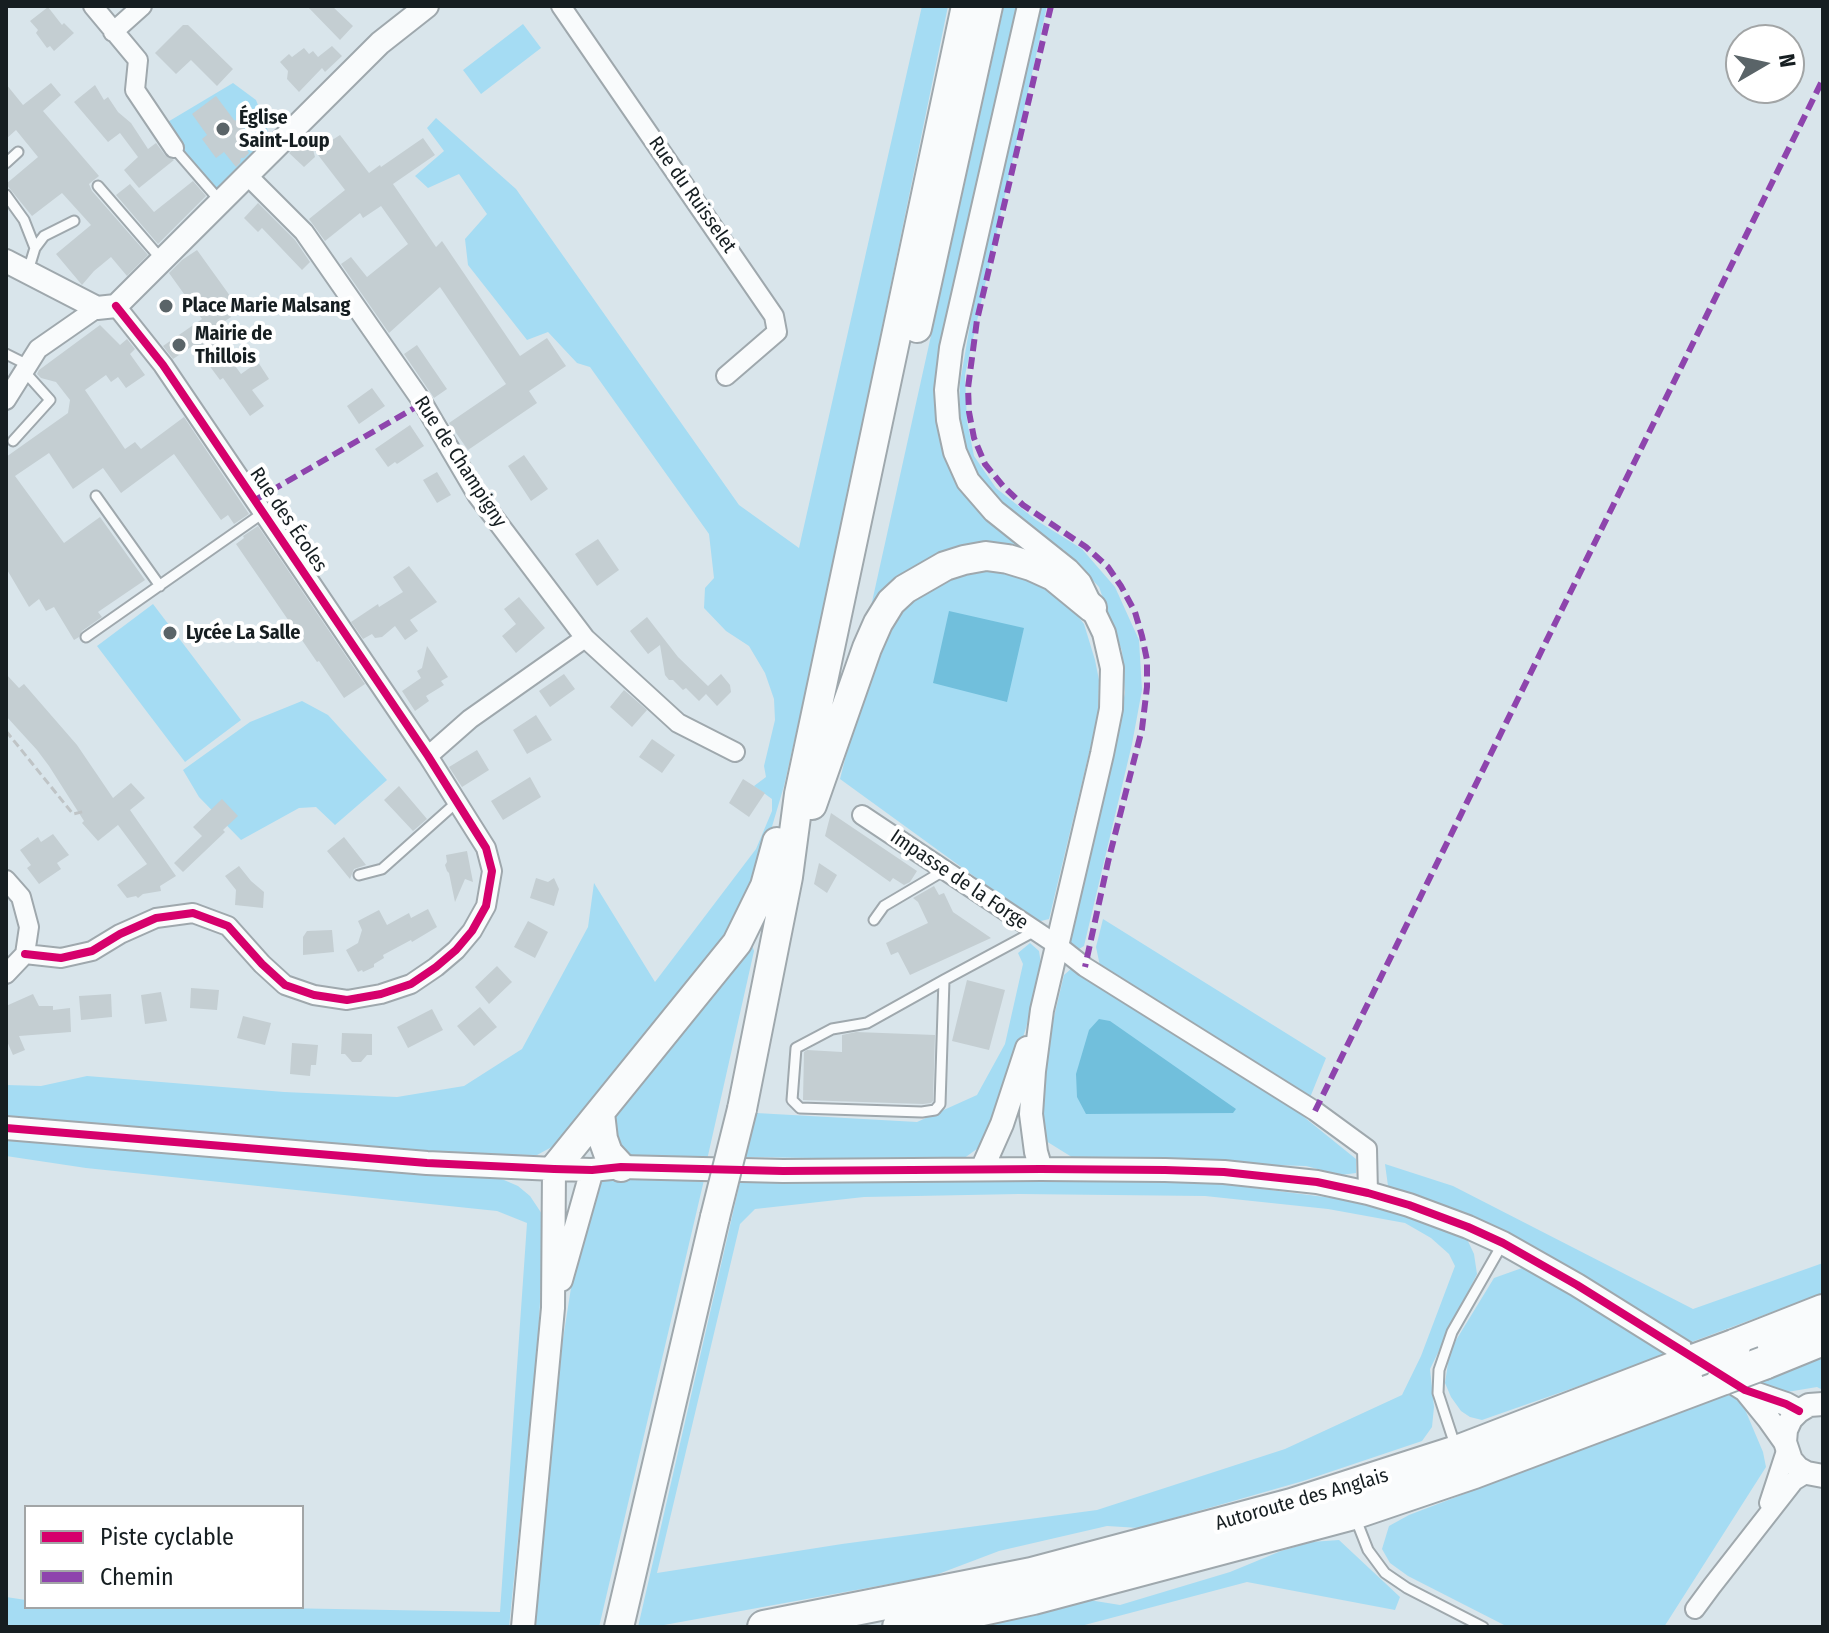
<!DOCTYPE html>
<meta charset="utf-8">
<style>
body{margin:0}
#map{position:relative;width:1829px;height:1633px;overflow:hidden;background:#d9e5eb;font-family:"Fira Sans Condensed",sans-serif}
canvas{display:block}
.frame{position:absolute;inset:0;border:8px solid #161e21;pointer-events:none}
.legend{position:absolute;left:24px;top:1505px;width:280px;height:104px;box-sizing:border-box;background:#fff;border:2px solid #a2a5a6;margin:0;padding:10px 14px;list-style:none;font-size:24px;color:#161e21}
.legend li{display:flex;align-items:center;gap:16px;height:40px}
.legend b{width:40px;border:2px solid #a2a5a6}
.north{position:absolute;left:1725px;top:24px;width:80px;height:80px;box-sizing:border-box;background:#fff;border:2px solid #a2a5a6;border-radius:50%;rotate:81deg;font-size:22px;font-weight:700;line-height:32px;text-align:center;color:#161e21}
.north::after{content:'';display:block;margin:auto;width:28px;height:36px;background:#5a6468;clip-path:polygon(50% 0,100% 100%,50% 72%,0 100%)}
</style>
<div id="map">
<canvas width="1829" height="1633"></canvas>
<div class="frame"></div>
<ul class="legend">
<li><b style="height:10px;background:#d6006c"></b>Piste cyclable</li>
<li><b style="height:10px;background:#8e44ad"></b>Chemin</li>
</ul>
<div class="north">N</div>
</div>
<script>
const context = document.querySelector('canvas').getContext('2d');
context.lineJoin = 'round';
function fill(path, color) { context.fillStyle = color; context.fill(path, 'evenodd'); }
const poly = rows => new Path2D(rows.map(r => 'M' + r).join(''));
function trace(path, color, width, dash) { context.strokeStyle = color; context.lineWidth = width; context.lineCap = dash ? 'butt' : 'round'; context.setLineDash(dash || []); context.stroke(path); }
function label(font, color, halo, rows, align = 'center') {
  context.font = font + ' "Fira Sans Condensed",sans-serif'; context.lineWidth = 8; context.setLineDash([]); context.textBaseline = 'middle'; context.strokeStyle = halo; context.fillStyle = color; for (const [text, x, y, turn = 0] of rows) {
    context.save(); context.translate(x, y); context.rotate((+turn || 0) * Math.PI / 180); context.textAlign = isNaN(turn) ? turn : align; if (halo) context.strokeText(text, 0, 0); context.fillText(text, 0, 0); context.restore();
  }
}
const green = poly([
 [922,6,948,6,824,610,784,786,755,884,719,952,561,1142,537,1155,462,1154,6,1119,6,1085,41,1086,87,1076,284,1092,397,1097,464,1086,522,1049,588,927,594,883,655,982,756,849,772,811,772,799,754,786,766,777,764,766,775,720,774,699,765,673,749,646,726,631,704,608,705,588,714,578,709,534,590,367,577,363,548,332,527,340,468,265,465,239,487,214,459,174,428,188,415,176,444,151,427,128,436,118,516,189,739,505,799,548],
 [1004,6,1023,6,940,422,1029,552,1020,551,870,611],
 [1038,6,1047,6,965,375,967,421,974,456,996,488,1036,520,1082,549,1115,587,1139,640,1142,690,1132,744,1084,946,1079,949,1069,946,1069,935,1125,693,1122,651,1099,587,1064,550,1034,535,987,494,961,445,959,425,960,383,984,243],
 [523,24,541,48,481,94,463,70],
 [233,83,256,100,268,131,259,153,217,192,161,126],
 [993,567,1043,582,1066,601,1084,624,1095,660,1099,680,1098,716,1049,919,1037,922,840,779,864,684,878,638,909,600,946,575],
 [153,604,241,720,185,762,97,646],
 [302,701,328,715,387,780,335,825,316,807,299,808,241,840,199,797,183,770,250,722],
 [1103,919,1326,1058,1309,1100,1100,966,1096,947],
 [1030,943,1039,951,1041,964,1026,1028,996,1119,981,1146,963,1159,951,1160,746,1157,756,1113,917,1122,977,1095,1005,1044,1023,964,1018,953],
 [752,945,754,951,707,1160,632,1156,615,1149,609,1119,735,958],
 [1072,968,1299,1113,1356,1159,1356,1173,1341,1175,1306,1166,1075,1159,1046,1141,1037,1116,1037,1088,1064,975],
 [6,1135,497,1177,518,1186,530,1196,544,1217,538,1344,509,1627,6,1627,6,1597,26,1600,26,1607,225,1607,500,1612,527,1223,497,1211,86,1168,6,1156],
 [1385,1164,1453,1186,1693,1309,1823,1263,1823,1293,1689,1343,1520,1241,1388,1186],
 [616,1178,704,1180,599,1627,531,1627,560,1358,576,1256,592,1202,602,1181],
 [867,1181,1200,1181,1356,1201,1417,1216,1467,1239,1474,1254,1477,1274,1430,1369,1434,1407,1432,1427,1422,1441,1303,1481,1139,1528,1107,1526,999,1551,933,1576,653,1627,638,1627,740,1182],
 [1019,1194,1205,1196,1328,1209,1405,1223,1431,1238,1449,1254,1455,1266,1421,1356,1402,1395,1285,1449,1097,1510,842,1544,657,1573,740,1224,755,1209,864,1197],
 [1522,1268,1542,1276,1670,1354,1482,1420,1470,1417,1461,1411,1451,1397,1445,1383,1450,1350,1494,1278],
 [1823,1353,1823,1390,1817,1387,1781,1393,1754,1379],
 [1726,1394,1741,1400,1763,1452,1766,1467,1664,1627,1508,1627,1408,1576,1390,1563,1382,1549,1389,1526,1409,1515],
 [1339,1540,1400,1597,1395,1610,1247,1582,1077,1627,980,1627,1089,1600,1120,1605,1230,1572,1281,1551,1311,1542]
]);
const water = poly([
 [949,611,1024,628,1007,702,933,683],
 [1099,1019,1110,1021,1236,1109,1233,1113,1086,1114,1077,1097,1076,1074,1089,1030]
]);
const building = poly([
 [307,6,332,6,353,26,340,40],
 [48,7,62,25,64,23,74,33,54,51,50,46,47,48,36,33,38,30,30,21],
 [183,25,188,25,233,69,217,86,191,60,176,74,155,53],
 [332,46,342,56,325,72,322,68,299,92,287,79,288,71,280,62,289,54,292,57,304,48,309,54,313,51,318,57],
 [51,83,61,95,43,111,99,176,89,184,92,191,148,255,127,276,111,257,94,271,82,285,56,254,91,225,62,193,32,216,6,184,38,157,16,130,6,139,6,84,23,105],
 [95,85,104,100,108,97,118,112,131,123,148,149,156,143,165,155,174,160,139,188,124,170,138,157,120,133,108,142,74,102],
 [216,96,234,120,238,121,248,134,241,139,249,153,244,158,241,158,240,163,236,167,224,152,216,158,202,139,207,135,192,114],
 [309,134,315,157,304,167,289,153],
 [340,135,369,173,380,165,381,167,423,138,435,155,393,184,436,247,442,241,520,356,547,338,566,366,529,391,537,403,468,450,449,423,506,384,440,287,389,333,341,264,351,257,367,277,408,244,381,206,363,218,360,213,325,241,309,219,345,190,315,151],
 [193,181,206,196,158,244,116,195,130,184,154,212],
 [258,203,295,240,310,262,302,270,262,228,258,232,244,218],
 [197,250,233,300,224,307,231,317,210,331,241,374,258,362,269,379,252,390,264,406,250,416,223,378,220,380,194,345,173,359,163,346,202,319,169,273,182,260],
 [100,325,120,345,127,339,135,349,130,354,145,375,126,388,118,377,111,382,106,375,85,390,125,449,135,442,141,449,184,417,249,514,234,524,228,515,221,520,174,454,121,493,103,468,73,489,49,453,15,476,64,543,100,517,145,580,98,612,102,617,82,631,79,637,74,640,54,607,46,611,39,599,29,607,6,568,6,457,68,413,70,400,56,382,41,378,37,374,39,370],
 [417,345,447,389,434,398,404,354],
 [372,388,385,406,359,424,347,406],
 [410,425,424,446,397,464,395,462,388,467,375,449],
 [524,455,548,489,531,501,508,466],
 [437,472,451,495,437,503,423,480],
 [258,526,365,684,344,698,319,661,317,662,236,544,244,538,243,536],
 [598,539,619,570,597,586,575,554],
 [409,566,437,602,410,620,418,631,405,640,395,626,382,637,375,638,372,634,363,639,351,622,378,604,379,607,403,592,393,577],
 [519,597,545,628,516,653,502,636,516,624,504,609],
 [647,617,678,657,708,686,721,674,730,685,731,692,717,706,706,694,699,701,686,688,683,690,673,680,669,680,665,675,660,645,648,654,636,639,630,631],
 [427,646,448,677,441,681,444,685,426,696,429,701,415,711,402,691,421,678,417,671,422,668],
 [6,674,19,688,24,684,77,745,113,798,131,783,145,798,130,810,176,876,160,886,161,891,143,894,138,898,136,896,127,898,117,885,147,864,118,825,98,841,82,823,84,821,49,766,37,750,6,716],
 [564,674,575,689,550,707,539,691],
 [624,690,647,710,632,727,610,707],
 [536,715,552,740,527,754,513,730],
 [652,739,675,755,662,773,639,757],
 [477,750,489,770,462,787,449,767],
 [530,777,541,797,503,820,491,801],
 [743,779,765,793,749,817,729,803],
 [399,786,427,819,413,831,384,800],
 [222,799,238,816,223,830,225,832,183,872,174,863,202,836,193,827],
 [831,813,917,871,910,882,904,885,893,878,890,882,825,836],
 [53,834,69,855,57,863,61,869,39,884,27,868,31,865,20,850,38,837,41,842],
 [344,837,366,865,354,869,350,879,327,851],
 [467,851,473,882,465,879,455,902,449,873,447,871,445,865,447,862,446,855],
 [819,863,837,875,827,893,814,884],
 [239,866,251,881,264,892,263,908,235,905,236,890,225,876],
 [536,878,548,882,554,878,559,889,554,906,530,898],
 [934,886,939,895,944,893,953,912,991,938,910,975,898,952,891,955,886,943,928,923,918,902,913,898],
 [428,909,437,927,412,942,411,940,383,955,384,958,374,964,374,967,363,972,362,970,358,972,346,950,358,943,362,930,358,921,379,910,387,925,409,913,411,918],
 [528,921,548,932,535,958,514,947],
 [332,930,334,952,303,955,303,937,307,931],
 [497,966,512,982,489,1004,475,987],
 [967,980,1005,990,989,1050,952,1041],
 [191,988,219,990,217,1010,190,1008],
 [161,992,167,1021,145,1024,141,995],
 [33,994,39,1006,53,1006,53,1010,70,1008,71,1032,19,1036,25,1050,13,1055,6,1039,6,1006],
 [111,994,112,1017,81,1020,79,996],
 [480,1007,497,1027,474,1046,457,1026],
 [432,1009,443,1030,408,1048,397,1027],
 [243,1016,271,1023,265,1045,237,1038],
 [856,1032,935,1035,933,1101,931,1103,923,1104,803,1100,804,1052,807,1050,842,1052,842,1035],
 [342,1033,372,1034,372,1055,367,1055,361,1062,352,1062,345,1054,341,1054],
 [292,1043,318,1045,316,1065,311,1065,310,1076,290,1074]
]);
const path = poly([
 [6,731,73,814,86,811]
]);
const service = poly([
 [174,148,220,201],
 [6,163,18,152],
 [98,186,162,260],
 [6,195,24,220,35,248],
 [28,271,35,248,44,236,74,221],
 [6,354,28,365],
 [13,441,50,400,24,371],
 [96,496,160,586],
 [86,637,263,513],
 [359,875,382,869,457,802],
 [874,920,884,906,945,870],
 [944,980,940,1104,935,1110,922,1112,800,1108,792,1100,796,1048,832,1029,867,1023,944,980,1035,931],
 [1455,1445,1438,1393,1439,1370,1452,1332,1503,1243],
 [1355,1517,1368,1550,1385,1573,1407,1588,1483,1627]
]);
const minor = poly([
 [93,6,138,60,135,90,174,148],
 [561,6,774,316,777,332,726,376],
 [113,32,142,6],
 [247,175,304,232,423,403,477,495,585,638,678,723,735,752],
 [6,400,38,349,97,308],
 [428,756,470,719,585,638],
 [862,815,1057,945,1085,967,1315,1111,1367,1149,1368,1193],
 [6,880,21,897,29,927,25,954,6,974],
 [25,954,61,958,92,951,120,934,156,918,193,913,228,926,262,964,285,985,314,995,347,1000,381,994,411,984,436,967,456,950,472,931,486,906,492,871,486,848,428,756,163,365,116,306],
 [1769,1503,1786,1451],
 [1695,1609,1712,1586,1794,1481,1807,1473]
]);
const tertiary = poly([
 [1029,6,951,348,946,390,948,420,955,452,968,481,994,511,1068,570,1080,583,1104,633,1112,668,1111,709,1102,754,1042,1010,1034,1071,1031,1114,1036,1152,1041,1169],
 [6,261,97,308,116,306,380,43,427,6],
 [6,1128,427,1163,554,1169,592,1170,621,1167,783,1171,1041,1169,1165,1170,1224,1172,1317,1182,1368,1193,1409,1205,1468,1227,1503,1243,1577,1285,1745,1390,1786,1404,1799,1411],
 [982,1169,1002,1124,1027,1048],
 [561,1280,592,1170],
 [1746,1391,1768,1418,1785,1442],
 [1823,1404,1809,1405,1799,1411,1791,1419,1786,1430,1785,1442,1791,1460,1798,1468,1807,1473,1823,1476],
 [523,1627,553,1308,554,1169]
]);
const primary = poly([
 [917,328,988,6],
 [812,805,867,648,878,623,891,602,905,589,945,566,964,560,986,556,1008,559,1031,566,1053,576,1092,608],
 [742,1109,788,877,799,794,966,6],
 [600,1113,603,1139,608,1153,621,1167],
 [554,1169,737,943,765,886,777,842],
 [619,1627,715,1217]
]);
const motorway = poly([
 [1734,1346,1823,1311],
 [1764,1363,1823,1339],
 [764,1627,1032,1574,1292,1505,1457,1452,1696,1360],
 [899,1627,1033,1598,1353,1513,1474,1472,1724,1378]
]);
const primaryBridge = poly([
 [715,1217,742,1109]
]);
const motorwayBridge = poly([
 [1696,1360,1734,1346],
 [1724,1378,1764,1363]
]);
const quiet = poly([
 [1051,6,977,320,968,388,969,412,974,438,985,464,1003,486,1023,505,1086,547,1108,567,1121,586,1135,612,1142,636,1147,660,1147,687,1142,729,1108,862,1085,967],
 [255,500,423,403],
 [1315,1111,1823,79]
]);
const cycleway = poly([
 [25,954,61,958,92,951,120,934,156,918,193,913,228,926,262,964,285,985,314,995,347,1000,381,994,411,984,436,967,456,950,472,931,486,906,492,871,486,848,428,756,163,365,116,306],
 [6,1128,427,1163,554,1169,592,1170,621,1167,783,1171,1041,1169,1165,1170,1224,1172,1317,1182,1368,1193,1409,1205,1468,1227,1503,1243,1577,1285,1745,1390,1786,1404,1799,1411]
]);
const markers = [
 [223,129,8,"#5a6468"],
 [166,306,8,"#5a6468"],
 [179,345,8,"#5a6468"],
 [170,633,8,"#5a6468"]
];
const poiNames = [
 ["Église",239,118],
 ["Saint-Loup",239,141],
 ["Place Marie Malsang",182,306],
 ["Mairie de",195,334],
 ["Thillois",195,357],
 ["Lycée La Salle",186,633]
];
const streetNames = [
 ["Rue du Ruisselet",692,195,55],
 ["Rue de Champigny",460,462,57],
 ["Rue des Écoles",288,520,56],
 ["Impasse de la Forge",959,880,34],
 ["Autoroute des Anglais",1302,1500,-16]
];
fill(green, '#a5dcf3');
fill(water, '#71bfdc');
fill(building, '#c4ced2');
trace(service, '#9fa8ad', 13);
trace(minor, '#9fa8ad', 22);
trace(tertiary, '#9fa8ad', 26);
trace(primary, '#9fa8ad', 32);
trace(motorway, '#9fa8ad', 36);
trace(path, '#bfc4c6', 3, [8, 4]);
trace(service, '#f9fbfc', 9);
trace(minor, '#f9fbfc', 18);
trace(tertiary, '#f9fbfc', 22);
trace(primary, '#f9fbfc', 28);
trace(motorway, '#f9fbfc', 32);
trace(primaryBridge, '#9fa8ad', 32, []);
trace(motorwayBridge, '#9fa8ad', 36, []);
trace(primaryBridge, '#f9fbfc', 28);
trace(motorwayBridge, '#f9fbfc', 32);
trace(quiet, '#8e44ad', 6, [12, 6]);
trace(cycleway, '#d6006c', 8);
for (const [x, y, r, color] of markers) { const dot = new Path2D(); dot.arc(x, y, r, 0, 2 * Math.PI); context.fillStyle = color; context.fill(dot); trace(dot, '#fff', 3); }
label('bold 20px', '#161e21', '#fff', poiNames, 'left');
label('20px', '#161e21', '#fff', streetNames);
</script>
